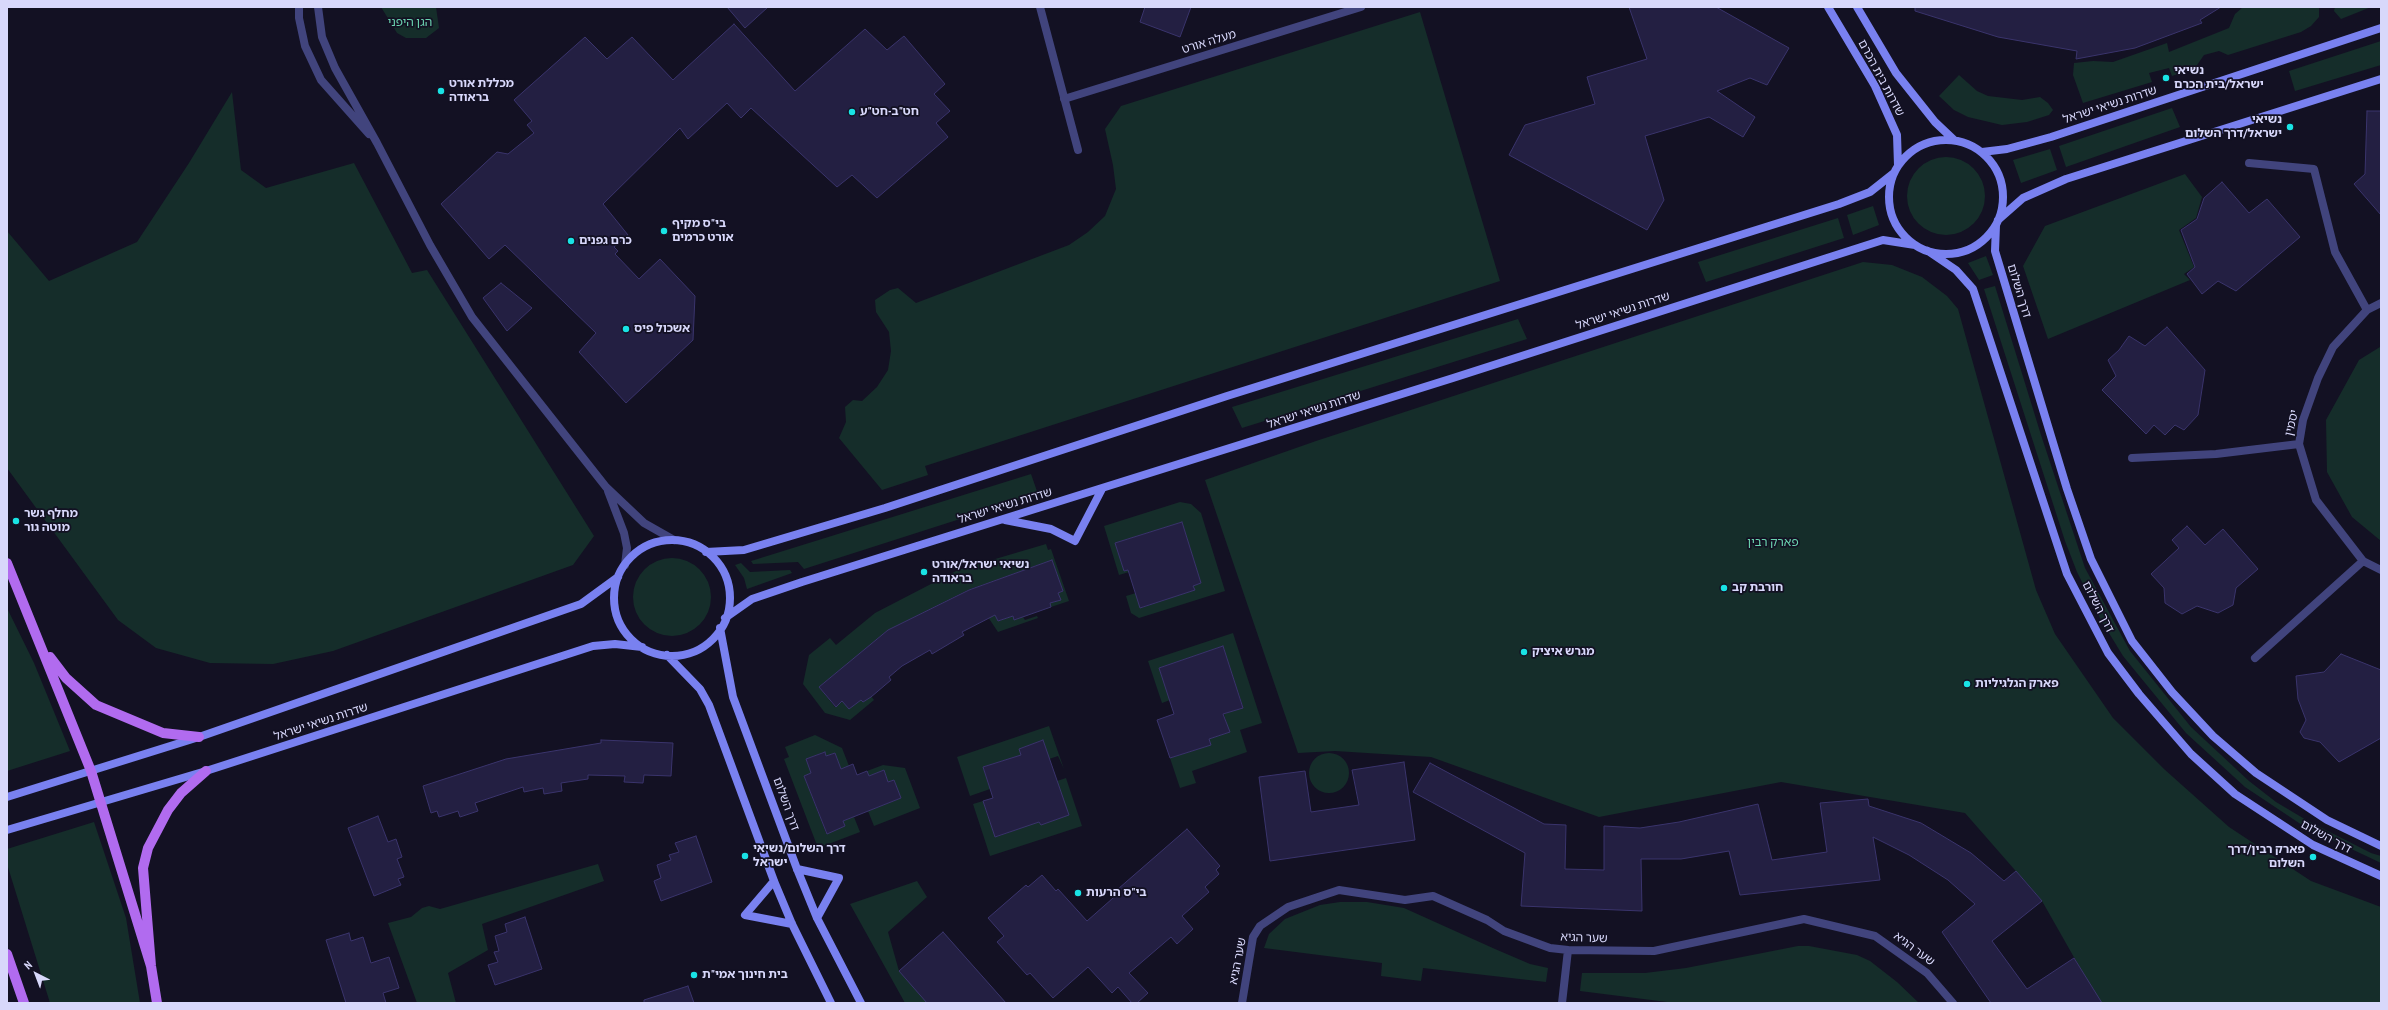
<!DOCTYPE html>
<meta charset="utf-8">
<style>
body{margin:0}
#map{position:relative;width:2388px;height:1010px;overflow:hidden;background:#131123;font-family:"PT Sans Narrow",sans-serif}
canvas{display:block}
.frame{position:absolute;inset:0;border:8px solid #d8d8fb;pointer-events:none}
.north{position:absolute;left:16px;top:954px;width:40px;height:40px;-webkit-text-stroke:3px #131123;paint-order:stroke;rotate:318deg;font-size:11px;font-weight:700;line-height:16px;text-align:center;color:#d8d8fb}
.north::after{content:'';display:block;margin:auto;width:14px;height:18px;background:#d8d8fb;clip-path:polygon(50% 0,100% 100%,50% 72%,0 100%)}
</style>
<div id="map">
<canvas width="2388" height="1010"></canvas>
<div class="frame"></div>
<div class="north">N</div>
</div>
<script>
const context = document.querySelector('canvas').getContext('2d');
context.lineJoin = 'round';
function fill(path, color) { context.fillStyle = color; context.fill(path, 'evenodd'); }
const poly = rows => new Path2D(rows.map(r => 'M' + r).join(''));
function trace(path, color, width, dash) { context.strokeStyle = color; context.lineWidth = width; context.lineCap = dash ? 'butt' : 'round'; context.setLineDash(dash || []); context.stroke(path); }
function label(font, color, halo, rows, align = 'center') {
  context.font = font + ' "PT Sans Narrow","Noto Sans Hebrew",sans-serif'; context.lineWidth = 3.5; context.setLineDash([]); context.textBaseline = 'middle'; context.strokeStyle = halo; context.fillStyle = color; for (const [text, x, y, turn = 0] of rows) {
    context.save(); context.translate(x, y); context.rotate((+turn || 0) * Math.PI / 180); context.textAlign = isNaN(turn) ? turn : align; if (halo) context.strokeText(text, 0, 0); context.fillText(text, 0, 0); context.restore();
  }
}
const green = poly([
 [381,7,436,7,439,28,426,38,406,38,397,33],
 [2243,7,2319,7,2319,17,2311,26,2301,32,2228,55,2219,51,2204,55,2195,68,2172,76,2169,68,2149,73,2152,82,2083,103,2073,75,2074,63,2093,61,2113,62,2167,43,2169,52,2229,28,2235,14],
 [2335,7,2371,7,2341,19,2334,11],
 [1420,12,1500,281,925,466,928,475,882,490,839,438,846,422,845,407,853,400,862,401,877,387,888,370,891,351,889,332,876,312,875,300,890,290,898,288,916,303,1069,245,1088,232,1105,216,1116,189,1113,165,1105,129,1121,106],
 [2381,41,2381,65,2295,91,2289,71],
 [1959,75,1977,91,1988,96,2022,100,2040,97,2048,103,2053,110,2049,115,2027,122,2002,125,1968,117,1954,110,1939,96],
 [232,92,241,170,266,188,354,163,412,273,427,270,594,536,573,565,333,651,273,664,210,663,156,648,118,620,23,490,7,468,7,231,49,281,137,242,189,163],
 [2172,108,2180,127,2066,167,2059,146],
 [2050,149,2057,170,2021,183,2013,160],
 '1907 196a39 39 0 1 1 78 0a39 39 0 1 1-78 0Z',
 [2185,174,2202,197,2196,218,2179,230,2194,267,2184,274,2190,280,2048,339,2023,266,2045,226],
 [1873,206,1879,225,1853,235,1847,215],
 [1838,218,1844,238,1706,282,1698,262],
 [1986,256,1993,275,1979,280,1968,263],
 [1863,262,1892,265,1922,277,1947,296,1958,309,2036,590,2055,634,2113,718,2164,769,2229,827,2311,881,2381,907,2381,1003,2100,1003,2042,901,1965,813,1781,782,1599,817,1431,757,1335,751,1298,753,1205,480,1316,441],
 [1995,286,2041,435,2085,568,2130,651,2191,727,2249,781,2276,802,2308,821,2371,853,2381,856,2381,863,2305,827,2245,787,2186,733,2123,656,2101,620,2077,572,2065,541,1984,289],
 [1518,319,1527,339,1242,428,1232,407],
 [2380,347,2381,349,2381,541,2352,517,2327,472,2326,420,2359,360],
 [1031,474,1038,494,804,569,798,562,753,564,751,561],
 [1180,502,1191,504,1201,513,1225,591,1139,618,1131,613,1126,596,1136,593,1141,608,1194,590,1193,586,1201,583,1182,522,1115,543,1124,571,1128,570,1129,572,1119,575,1104,526],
 [1046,544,1048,550,1051,549,1069,601,1051,607,1050,603,1060,600,1058,593,1063,591,1052,560,968,590,888,630,819,687,835,707,843,701,849,709,861,700,863,702,871,696,874,700,850,720,825,713,803,684,809,655,830,638,836,645,875,613,958,570],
 '633 597a39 39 0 1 1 78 0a39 39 0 1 1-78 0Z',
 [741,563,750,572,790,570,792,573,747,589,744,578,735,565],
 [7,608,34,663,70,751,7,771],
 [995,615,998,621,1013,616,1014,620,1023,617,1025,620,1037,616,1038,618,998,632,988,617],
 [1233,633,1262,723,1240,730,1247,752,1192,771,1196,783,1180,788,1170,758,1211,745,1209,739,1229,732,1224,714,1243,707,1223,646,1159,668,1170,700,1162,703,1148,661],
 [1049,726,1064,769,1058,756,1049,759,1043,740,1019,749,1021,755,983,767,990,789,970,796,957,757],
 [815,735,842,748,849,766,841,769,835,753,826,756,824,752,806,759,811,773,804,776,826,833,845,826,843,821,854,817,860,832,818,848,784,759,789,757,785,747],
 '1309 773a20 20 0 1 1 40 0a20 20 0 1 1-40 0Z',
 [883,765,905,768,920,808,874,826,868,811,901,798,894,780,888,782,884,770,869,776,867,771],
 [1066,778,1082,826,990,856,973,804,983,801,996,837,1024,827,1018,810,1034,805,1041,825,1068,815,1057,781],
 [94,822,126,918,140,1003,50,1003,7,864,7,849],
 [598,864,604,881,482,924,488,950,448,973,456,1003,417,1003,388,923,411,917,422,908,429,906,440,909],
 [917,881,927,897,888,932,899,971,943,932,1006,1003,905,1003,850,904],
 [1340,902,1367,902,1404,908,1495,949,1530,964,1548,968,1546,982,1423,968,1421,981,1381,976,1382,963,1264,948,1269,934,1285,919,1320,905],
 [1798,946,1809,946,1857,955,1870,961,1897,982,1919,1003,1675,1003,1580,991,1582,973,1645,973,1686,968]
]);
const building = poly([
 [727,7,768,7,745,28,727,7],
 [1145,7,1191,7,1180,37,1140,22,1145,7],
 [1629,7,1716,7,1789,48,1767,85,1750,78,1717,91,1755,117,1743,137,1709,117,1645,136,1664,200,1647,230,1509,155,1525,125,1595,104,1587,77,1647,59,1629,7],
 [1915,7,2221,7,2200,20,2202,23,2135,48,2076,59,2077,51,1998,37,1915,11,1915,7],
 [734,24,795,91,865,29,887,50,904,36,945,84,934,94,950,111,936,123,948,137,877,198,852,175,837,187,751,108,741,118,727,103,688,139,680,128,603,204,628,235,614,247,618,251,615,254,639,279,660,259,695,296,693,340,626,403,579,352,596,333,505,245,489,259,441,204,497,152,508,154,534,133,527,125,532,121,514,100,585,37,607,59,632,37,673,80,734,24],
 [2367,111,2381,111,2381,215,2354,184,2365,174,2367,111],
 [2222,182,2249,213,2267,199,2300,237,2236,291,2218,281,2202,294,2187,274,2195,267,2181,230,2197,219,2204,198,2222,182],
 [501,283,532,308,507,331,483,298,501,283],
 [2167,327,2205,370,2198,415,2184,430,2175,425,2165,435,2154,425,2146,434,2102,390,2116,376,2108,360,2119,350,2129,336,2145,346,2167,327],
 [1182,522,1201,583,1193,586,1195,590,1140,608,1128,570,1124,571,1115,543,1182,522],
 [2187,526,2205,545,2223,529,2258,569,2236,588,2233,605,2218,613,2197,606,2182,614,2165,603,2164,588,2151,574,2179,548,2172,540,2187,526],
 [1052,560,1063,591,1058,593,1061,600,1050,603,1051,607,1014,620,1013,616,998,621,995,615,962,632,964,635,932,654,930,650,902,666,889,677,891,680,871,697,863,702,861,700,849,709,842,701,836,707,819,687,888,630,969,590,1052,560],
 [1223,646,1243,708,1223,714,1230,732,1209,739,1211,745,1170,758,1157,720,1174,714,1159,668,1223,646],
 [2341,654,2381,670,2381,738,2339,762,2320,742,2304,738,2300,732,2306,720,2298,699,2296,676,2324,672,2341,654],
 [601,740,673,743,671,776,644,775,643,783,624,782,625,776,588,775,588,779,561,783,562,791,544,794,543,788,524,792,523,787,475,803,478,811,460,817,458,811,439,817,437,811,431,813,423,786,506,759,601,743,601,740],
 [1043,740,1069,815,1041,825,1039,822,995,837,983,801,993,798,983,767,1021,755,1019,749,1043,740],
 [825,752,826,756,835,753,841,769,853,764,857,775,867,771,869,776,884,770,888,782,894,780,901,798,843,821,845,826,827,834,804,776,811,773,806,759,825,752],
 [1404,762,1415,840,1270,861,1259,777,1305,771,1311,812,1359,805,1352,770,1404,762],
 [1430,763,1544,824,1566,825,1565,869,1604,870,1604,826,1640,828,1679,822,1758,804,1772,860,1827,852,1820,803,1868,799,1869,806,1921,823,1971,853,2004,881,2016,871,2042,901,1992,941,2027,989,2074,958,2102,1003,1991,1003,1942,932,1975,904,1948,880,1909,855,1873,837,1880,880,1740,895,1729,851,1681,859,1641,859,1642,911,1521,906,1525,853,1413,792,1430,763],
 [378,816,388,842,396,839,402,857,397,859,404,877,398,879,401,885,374,896,348,828,378,816],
 [1187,829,1220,866,1216,870,1219,874,1205,887,1209,892,1182,916,1193,929,1177,944,1171,937,1129,973,1148,993,1137,1003,1132,1003,1118,987,1112,993,1088,967,1053,998,1030,973,1027,975,997,942,1004,936,988,918,1026,885,1028,887,1042,875,1056,891,1058,889,1087,921,1121,891,1118,889,1187,829],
 [696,836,712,882,661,901,654,881,661,878,657,865,671,860,669,855,679,852,675,843,696,836],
 [525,917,542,969,495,985,488,965,498,962,494,952,499,951,495,936,507,932,505,924,525,917],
 [943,932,1006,1003,927,1003,899,971,943,932],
 [349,933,351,941,363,937,371,963,389,957,399,988,383,993,386,1003,346,1003,326,940,349,933],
 [688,986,694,1003,644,1003,644,1000,688,986]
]);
const street = poly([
 [299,7,299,18,305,46,321,80,369,134],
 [318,7,322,37,335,68,377,143,430,245,472,317,606,487,644,523,674,540],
 [1040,7,1078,150],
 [1064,99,1361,7],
 [2249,163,2314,169,2335,252,2367,310],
 [2381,303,2367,310,2333,347,2318,378,2303,420,2299,444,2316,500,2363,561,2381,570],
 [2132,458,2216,454,2299,444],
 [608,491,624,533,627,548,625,565],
 [2255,658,2363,561],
 [1242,1003,1253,937,1260,926,1288,907,1339,890,1405,900,1433,896,1487,920,1504,931,1550,948,1568,950,1654,951,1804,919,1875,936,1927,973,1953,1003],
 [1562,1003,1568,950]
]);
const secondary = poly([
 [1828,7,1875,86,1897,135,1898,165],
 [1857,7,1896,73,1935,122,1954,140],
 '1889 197a57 57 0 1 1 114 0a57 57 0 1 1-114 0Z',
 [1982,152,2007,149,2051,137,2381,28],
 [1998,220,2023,198,2066,179,2381,79],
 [1996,225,1995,251,2067,489,2091,559,2132,641,2172,692,2213,736,2256,773,2327,820,2381,846],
 [1928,251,1956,270,1973,289,2067,574,2108,653,2139,694,2191,754,2235,794,2313,845,2381,876],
 [1005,520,1051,529,1075,541,1102,489],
 '614 598a58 58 0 1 1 116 0a58 58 0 1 1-116 0Z',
 [706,552,744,550,885,508,1227,396,1839,204,1870,192,1894,173],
 [725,618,752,599,802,582,1453,378,1883,240,1915,245],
 [720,628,733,697,797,869,817,918,861,1003],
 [667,655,700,689,709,705,774,881,792,924,831,1003],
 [7,797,199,737,581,604,618,577],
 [7,830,206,771,593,646,615,644,642,647],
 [797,869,839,878,817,918],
 [774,881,745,915,792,924]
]);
const primary = poly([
 [7,563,91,771,151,966],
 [50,657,66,678,96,705,163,733,199,737],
 [7,954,24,1003],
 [157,1003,151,966,143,868,148,848,168,810,181,793,206,771]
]);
const markers = [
 [2166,78,4,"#19e3e5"],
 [441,91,4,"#19e3e5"],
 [852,112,4,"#19e3e5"],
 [2290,127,4,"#19e3e5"],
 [664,231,4,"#19e3e5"],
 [571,241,4,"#19e3e5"],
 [626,329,4,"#19e3e5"],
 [16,521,4,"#19e3e5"],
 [924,572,4,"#19e3e5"],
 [1724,588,4,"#19e3e5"],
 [1524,652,4,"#19e3e5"],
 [1967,684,4,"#19e3e5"],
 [745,856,4,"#19e3e5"],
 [2313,857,4,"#19e3e5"],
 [1078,893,4,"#19e3e5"],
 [694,975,4,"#19e3e5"]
];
const parkNames = [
 ["הגן היפני",410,23],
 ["פארק רבין",1773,543]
];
const streetNames = [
 ["מעלה אורט",1209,42,-17],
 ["שדרות בית הכרם",1881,78,62],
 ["שדרות נשיאי ישראל",2110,105,-18],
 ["דרך השלום",2019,291,73],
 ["שדרות נשיאי ישראל",1623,311,-18],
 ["שדרות נשיאי ישראל",1314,410,-18],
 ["יסמין",2292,423,-77],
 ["שדרות נשיאי ישראל",1005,506,-17],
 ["דרך השלום",2098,607,63],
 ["שדרות נשיאי ישראל",321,722,-18],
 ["דרך השלום",786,804,70],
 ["דרך השלום",2326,837,29],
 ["שער הגיא",1584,938,2],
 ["שער הגיא",1914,949,37],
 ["שער הגיא",1238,961,-79]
];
const poiNames = [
 ["נשיאי",2174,71],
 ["ישראל/בית הכרם",2174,85],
 ["מכללת אורט",449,84],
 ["בראודה",449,98],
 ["חט\"ב-חט\"ע",860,112],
 ["נשיאי",2282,120,"right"],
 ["ישראל/דרך השלום",2282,134,"right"],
 ["בי\"ס מקיף",672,224],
 ["אורט כרמים",672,238],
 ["כרם גפנים",579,241],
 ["אשכול פיס",634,329],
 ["מחלף גשר",24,514],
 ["מוטה גור",24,528],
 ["נשיאי ישראל/אורט",932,565],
 ["בראודה",932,579],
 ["חורבת קב",1732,588],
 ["מגרש איציק",1532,652],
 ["פארק הגלגיליות",1975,684],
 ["דרך השלום/נשיאי",753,849],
 ["ישראל",753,863],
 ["פארק רבין/דרך",2305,850,"right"],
 ["השלום",2305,864,"right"],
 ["בי\"ס הרעות",1086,893],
 ["בית חינוך אמי\"ת",702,975]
];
fill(green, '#152d2a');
fill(building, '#231f42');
trace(building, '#3a346c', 1);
trace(street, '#41447d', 8);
trace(secondary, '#7981f0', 8);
trace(primary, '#b16bef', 10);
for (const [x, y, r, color] of markers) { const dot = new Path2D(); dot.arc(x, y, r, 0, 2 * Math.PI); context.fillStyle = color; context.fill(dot); trace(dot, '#131123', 1.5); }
label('12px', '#6bd3b0', '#131123', parkNames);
label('12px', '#d8d8fb', '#131123', streetNames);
label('bold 12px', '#d8d8fb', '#131123', poiNames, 'left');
</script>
